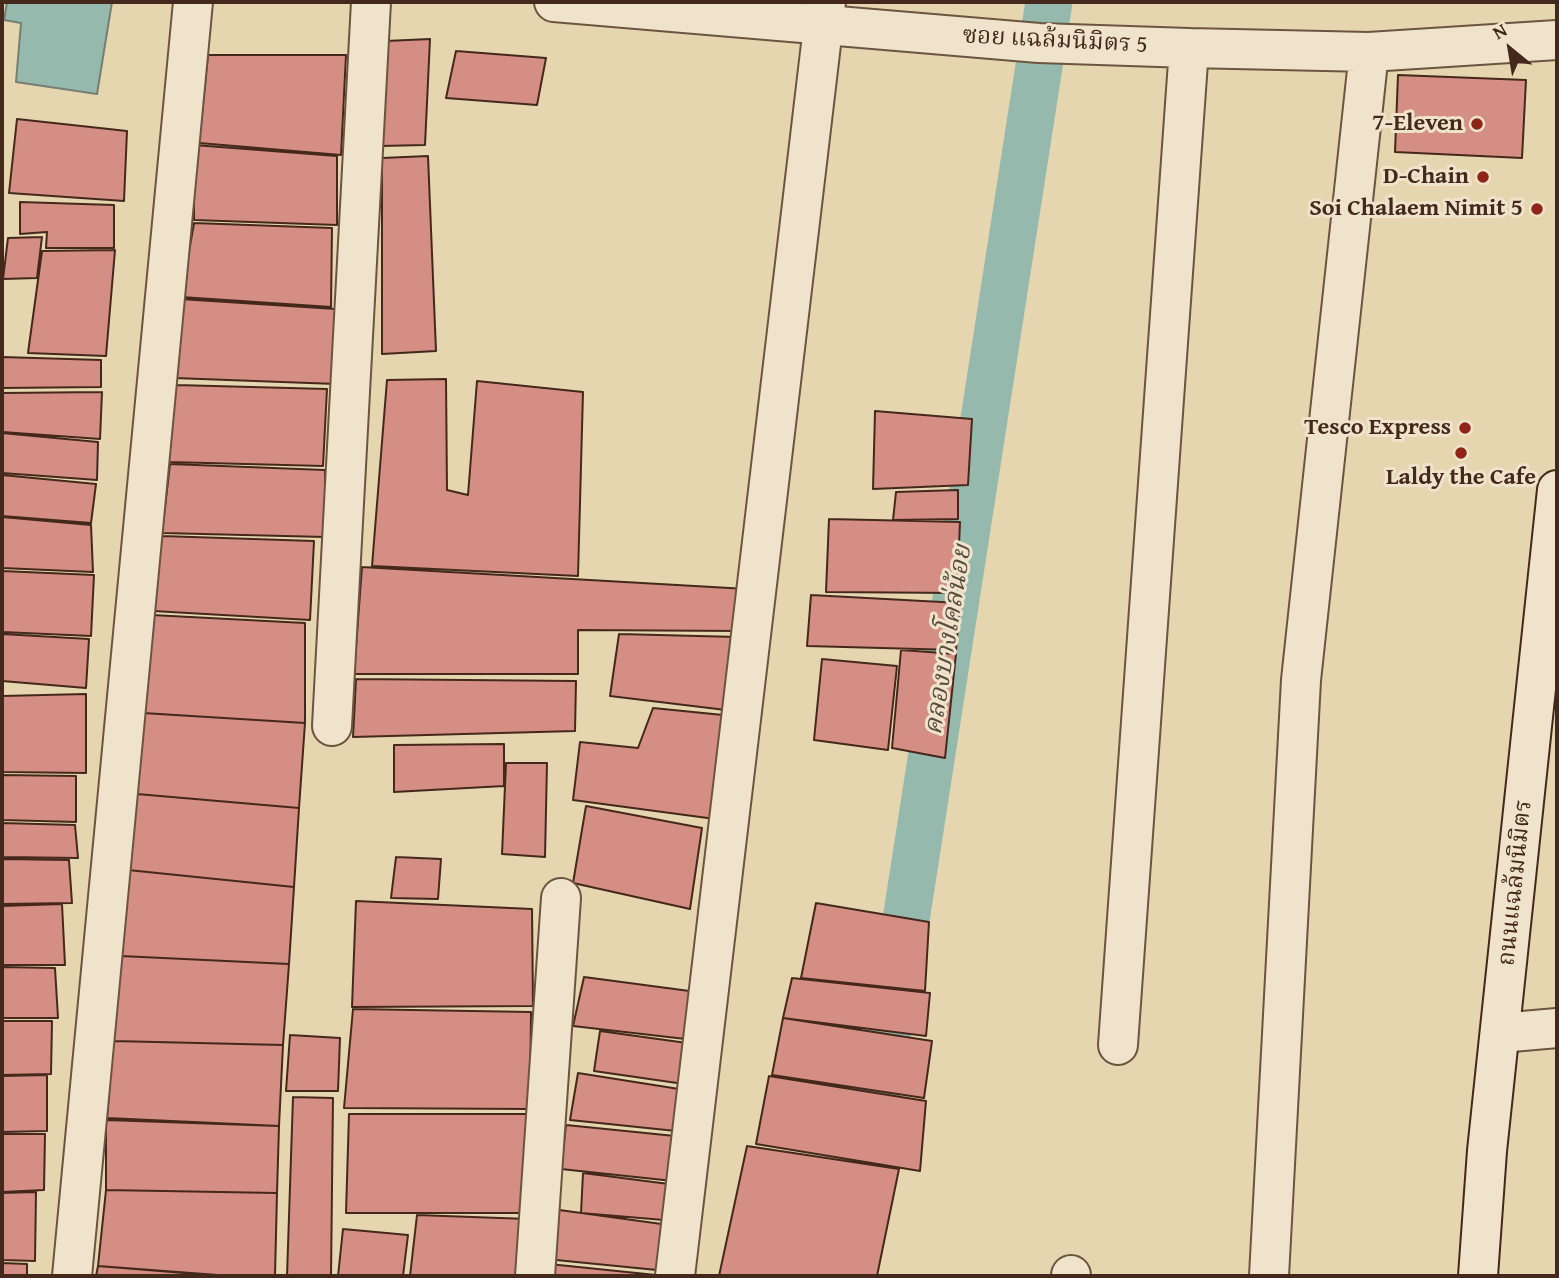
<!DOCTYPE html>
<meta charset="utf-8">
<style>
body{margin:0}
#map{position:relative;width:1559px;height:1278px;overflow:hidden;background:#e6d6af;font-family:"Gentium Book Plus",serif}
canvas{display:block}
.frame{position:absolute;inset:0;border:4px solid #45281c;pointer-events:none}
.north{position:absolute;left:1475px;top:14px;width:70px;height:70px;-webkit-text-stroke:5px #efe4cb;paint-order:stroke;rotate:330deg;font-size:19px;font-weight:700;line-height:28px;text-align:center;color:#45281c}
.north::after{content:'';display:block;margin:auto;width:24px;height:32px;background:#45281c;clip-path:polygon(50% 0,100% 100%,50% 72%,0 100%)}
</style>
<div id="map">
<canvas width="1559" height="1278"></canvas>
<div class="frame"></div>
<div class="north">N</div>
</div>
<script>
const context = document.querySelector('canvas').getContext('2d');
context.lineJoin = 'round';
function fill(path, color) { context.fillStyle = color; context.fill(path, 'evenodd'); }
const poly = rows => new Path2D(rows.map(r => 'M' + r).join(''));
function trace(path, color, width, dash) { context.strokeStyle = color; context.lineWidth = width; context.lineCap = dash ? 'butt' : 'round'; context.setLineDash(dash || []); context.stroke(path); }
function label(font, color, halo, rows, align = 'center') {
  context.font = font + ' "Gentium Book Plus","Noto Serif Thai",serif'; context.lineWidth = 6; context.setLineDash([]); context.textBaseline = 'middle'; context.strokeStyle = halo; context.fillStyle = color; for (const [text, x, y, turn = 0] of rows) {
    context.save(); context.translate(x, y); context.rotate((+turn || 0) * Math.PI / 180); context.textAlign = isNaN(turn) ? turn : align; if (halo) context.strokeText(text, 0, 0); context.fillText(text, 0, 0); context.restore();
  }
}
const water = poly([
 [7,2,112,2,97,94,16,82,21,23,4,20,7,2]
]);
const canal = poly([
 [844,1276,894,997,1049,2]
]);
const building = poly([
 [430,39,425,145,380,146,386,41,430,39],
 [456,51,546,58,537,105,446,98,456,51],
 [208,55,346,55,341,155,199,143,208,55],
 [1398,75,1526,80,1522,158,1395,152,1398,75],
 [17,119,127,131,124,201,9,193,17,119],
 [194,145,337,156,337,225,194,220,194,145],
 [428,156,436,351,382,354,382,158,428,156],
 [20,202,114,205,114,248,46,248,47,232,20,234,20,202],
 [194,223,332,228,331,307,181,297,194,223],
 [42,237,37,278,3,279,8,238,42,237],
 [115,250,106,356,28,353,42,251,115,250],
 [180,299,336,309,336,384,174,378,180,299],
 [2,357,101,360,101,387,2,388,2,357],
 [446,379,447,490,468,495,477,381,583,392,578,576,372,566,387,380,446,379],
 [176,385,327,389,323,466,168,462,176,385],
 [102,392,100,439,2,432,2,393,102,392],
 [875,411,972,419,968,485,873,489,875,411],
 [2,433,98,442,97,480,2,473,2,433],
 [170,464,325,470,325,537,162,533,170,464],
 [2,475,96,484,91,523,2,516,2,475],
 [958,490,958,519,893,520,896,492,958,490],
 [2,517,91,525,93,572,2,568,2,517],
 [829,519,960,522,957,593,826,592,829,519],
 [162,536,314,541,310,620,153,611,162,536],
 [362,567,747,589,740,631,578,630,578,674,354,674,362,567],
 [2,571,94,575,91,636,2,632,2,571],
 [811,595,960,603,956,650,807,646,811,595],
 [152,615,305,623,305,723,143,713,152,615],
 [2,634,89,639,86,688,2,681,2,634],
 [619,634,738,637,734,711,610,696,619,634],
 [901,650,956,654,945,758,892,748,901,650],
 [822,659,897,666,888,750,814,740,822,659],
 [356,679,576,681,575,731,353,737,356,679],
 [86,694,86,773,2,772,2,696,86,694],
 [653,708,733,716,715,819,573,800,580,742,638,748,653,708],
 [143,713,305,723,299,808,137,794,143,713],
 [504,744,504,786,394,792,394,745,504,744],
 [506,763,547,763,545,857,502,854,506,763],
 [2,775,76,776,76,822,2,820,2,775],
 [137,794,299,808,294,887,128,870,137,794],
 [586,806,702,828,690,909,573,883,586,806],
 [2,823,75,825,78,858,2,857,2,823],
 [396,857,441,859,438,899,391,898,396,857],
 [2,859,69,860,72,903,2,904,2,859],
 [128,870,294,887,289,964,121,956,128,870],
 [356,901,532,909,533,1006,352,1007,356,901],
 [816,903,929,922,925,991,801,978,816,903],
 [62,904,65,965,2,965,2,906,62,904],
 [121,956,289,964,283,1045,113,1041,121,956],
 [2,967,55,968,58,1018,2,1018,2,967],
 [584,977,697,992,694,1040,573,1026,584,977],
 [792,978,930,993,926,1036,783,1018,792,978],
 [353,1009,531,1012,530,1109,344,1108,353,1009],
 [783,1018,932,1041,924,1098,772,1075,783,1018],
 [2,1021,52,1021,51,1074,2,1075,2,1021],
 [600,1031,687,1043,684,1084,594,1071,600,1031],
 [290,1035,340,1038,338,1091,286,1091,290,1035],
 [113,1041,283,1045,279,1126,107,1118,113,1041],
 [578,1073,679,1089,676,1131,570,1120,578,1073],
 [47,1075,47,1131,2,1132,2,1076,47,1075],
 [769,1076,926,1101,920,1171,756,1144,769,1076],
 [293,1097,333,1098,331,1276,287,1276,293,1097],
 [349,1114,529,1114,530,1213,346,1213,349,1114],
 [106,1120,279,1126,277,1193,106,1190,106,1120],
 [566,1125,675,1136,673,1181,561,1169,566,1125],
 [2,1134,45,1134,44,1190,2,1192,2,1134],
 [747,1146,899,1169,877,1276,719,1276,747,1146],
 [583,1173,669,1184,664,1220,581,1213,583,1173],
 [106,1190,277,1193,275,1276,221,1276,98,1266,106,1190],
 [36,1192,35,1261,2,1260,2,1193,36,1192],
 [552,1209,669,1225,667,1271,546,1259,552,1209],
 [417,1215,528,1219,524,1276,410,1276,417,1215],
 [343,1229,408,1235,403,1276,338,1276,343,1229],
 [2,1263,27,1264,27,1276,2,1276,2,1263],
 [549,1264,656,1275,656,1276,548,1276,549,1264],
 [98,1266,231,1276,96,1276,98,1266]
]);
const street = poly([
 [554,2,1039,43,1189,48,1369,52,1557,40],
 [332,726,371,2],
 [1500,1033,1557,1028],
 [1118,1045,1189,48],
 [72,1276,193,2],
 [535,1276,561,898],
 [675,1276,826,2],
 [1071,1276,1071,1275],
 [1269,1276,1301,680,1369,52]
]);
const secondary = poly([
 [1478,1276,1487,1151,1557,490]
]);
const markers = [
 [1477,124,7,"#8f2418"],
 [1483,177,7,"#8f2418"],
 [1537,209,7,"#8f2418"],
 [1465,428,7,"#8f2418"],
 [1461,453,7,"#8f2418"]
];
const streetNames = [
 ["ซอย แฉล้มนิมิตร 5",1055,41,3],
 ["ถนนแฉล้มนิมิตร",1516,883,-84]
];
const poiNames = [
 ["7-Eleven",1463,124],
 ["D-Chain",1469,177],
 ["Soi Chalaem Nimit 5",1523,209],
 ["Tesco Express",1451,428],
 ["Laldy the Cafe",1461,478,"center"]
];
const waterNames = [
 ["คลองบางโคล่น้อย",949,640,-81]
];
fill(water, '#96b9ad');
trace(water, '#767f73', 2);
trace(canal, '#96b9ad', 47);
fill(building, '#d58e83');
trace(building, '#45281c', 2);
trace(street, '#6d5441', 42);
trace(secondary, '#45281c', 42);
trace(street, '#efe4cb', 38);
trace(secondary, '#efe4cb', 38);
for (const [x, y, r, color] of markers) { const dot = new Path2D(); dot.arc(x, y, r, 0, 2 * Math.PI); context.fillStyle = color; context.fill(dot); trace(dot, '#efe4cb', 2.5); }
label('24px', '#45281c', '#efe4cb', streetNames);
label('bold 24px', '#45281c', '#efe4cb', poiNames, 'right');
label('italic 26px', '#594c40', '#efe4cb', waterNames);
</script>
